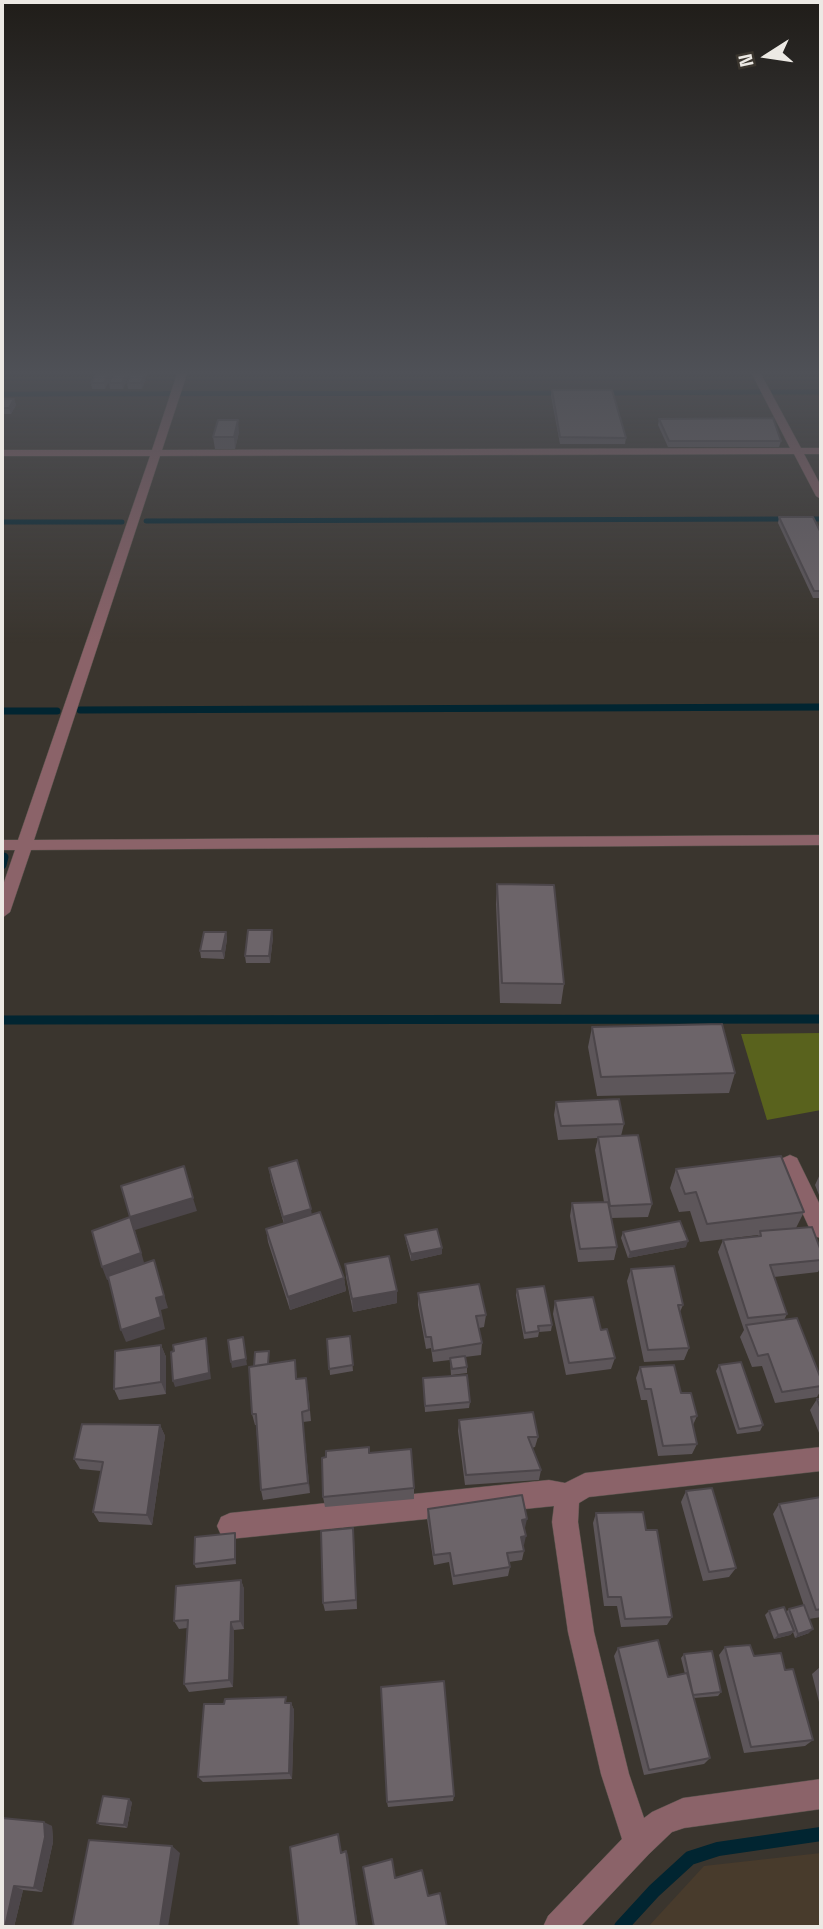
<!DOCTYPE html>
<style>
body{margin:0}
#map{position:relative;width:823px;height:1929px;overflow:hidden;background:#3a352e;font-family:"Space Grotesk",sans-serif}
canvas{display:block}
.frame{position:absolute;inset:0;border:4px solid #ece9e4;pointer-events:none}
.north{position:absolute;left:732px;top:21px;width:70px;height:70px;-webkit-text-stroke:5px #3a352e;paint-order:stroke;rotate:258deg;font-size:19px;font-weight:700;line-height:28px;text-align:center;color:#ece9e4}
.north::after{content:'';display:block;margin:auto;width:24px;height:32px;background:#ece9e4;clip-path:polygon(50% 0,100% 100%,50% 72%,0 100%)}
</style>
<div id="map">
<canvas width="823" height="1929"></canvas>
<div class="frame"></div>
<div class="north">N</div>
</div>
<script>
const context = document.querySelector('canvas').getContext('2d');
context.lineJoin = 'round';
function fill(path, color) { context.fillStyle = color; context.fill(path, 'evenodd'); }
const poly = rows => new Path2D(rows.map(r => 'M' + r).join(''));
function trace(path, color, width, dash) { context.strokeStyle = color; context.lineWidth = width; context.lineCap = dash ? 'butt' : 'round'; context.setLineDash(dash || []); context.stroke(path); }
const commercial = poly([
 [821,1853,821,1927,648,1927,704,1866]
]);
const forest = poly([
 [821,1033,821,1110,767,1120,741,1034]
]);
const streamFar3 = poly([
 [773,392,821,392],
 [602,393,760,392],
 [2,394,563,393],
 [802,519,821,519],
 [146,521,788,519],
 [2,522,122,522]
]);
const streamFar2 = poly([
 [80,710,821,707],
 [2,711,57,711]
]);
const streamFar1 = poly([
 [2,865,4,857],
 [2,1020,821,1019]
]);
const stream = poly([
 [621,1927,654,1891,690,1858,718,1849,821,1834]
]);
const minor = poly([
 [177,374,187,374,162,450,790,448,752,374,761,374,801,448,821,448,821,454,804,454,821,486,821,499,816,496,794,454,160,456,34,840,821,835,821,845,31,850,10,912,2,918,2,888,15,850,2,850,2,840,18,840,150,456,2,456,2,450,152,450,177,374],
 [790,1155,797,1158,821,1207,821,1238,813,1236,780,1164,783,1158,790,1155],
 [821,1447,821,1471,589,1497,579,1503,578,1522,594,1632,629,1774,644,1818,652,1812,683,1798,821,1779,821,1809,684,1828,672,1832,649,1854,580,1927,543,1927,548,1916,622,1839,601,1774,568,1632,552,1522,554,1506,230,1539,221,1535,217,1526,221,1517,230,1513,549,1480,565,1483,585,1473,821,1447]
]);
const wall = poly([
 [96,374,112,374,105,389,92,389,91,383],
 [113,374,129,374,123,389,110,389,109,383],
 [131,374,147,374,142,389,128,389,127,383],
 [552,390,626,438,625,444,560,444,551,396],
 [2,399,14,399,16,405,11,414,2,414],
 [659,419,781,441,779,447,668,447,658,425],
 [239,432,235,449,215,449,213,437],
 [779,517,821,533,821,598,813,598,778,523],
 [497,884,564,984,561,1004,500,1003,496,904],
 [226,932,227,939,224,959,201,958,200,951],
 [273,937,270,963,246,963,245,956],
 [592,1027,735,1073,729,1093,597,1096,588,1047],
 [556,1102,624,1124,621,1136,652,1204,648,1217,611,1218,617,1247,614,1260,578,1262,570,1216,572,1203,604,1202,595,1150,598,1138,558,1140,554,1115],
 [269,1168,312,1215,344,1278,346,1291,290,1310,268,1242,266,1229,284,1224,271,1181],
 [676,1169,804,1212,796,1228,821,1260,821,1266,818,1272,774,1277,787,1314,784,1320,821,1379,821,1390,817,1397,775,1403,762,1366,752,1367,740,1337,744,1330,718,1252,723,1240,758,1237,758,1235,700,1242,690,1211,679,1212,670,1188],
 [821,1172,821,1200,815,1185],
 [623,1232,686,1247,628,1258,621,1238],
 [405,1235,442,1254,411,1261,406,1242],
 [345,1264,397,1291,397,1303,353,1312,346,1277],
 [631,1269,683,1305,680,1312,689,1348,684,1360,644,1362,627,1281],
 [517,1289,552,1325,551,1331,539,1332,538,1337,524,1339,516,1295],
 [418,1293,486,1315,484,1327,479,1328,482,1343,481,1355,465,1357,467,1367,467,1373,451,1375,450,1360,433,1362,431,1348,426,1349,418,1305],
 [555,1301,601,1330,615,1358,611,1369,566,1375,553,1314],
 [350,1336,353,1371,330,1375,327,1339],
 [161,1345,166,1357,166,1394,119,1400,114,1389],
 [269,1351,269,1364,295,1360,297,1379,308,1389,311,1421,303,1422,310,1493,263,1500,261,1490,256,1425,255,1425,252,1414,254,1366],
 [719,1365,763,1425,760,1431,737,1434,716,1371],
 [640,1367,681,1393,697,1416,693,1425,697,1444,692,1454,658,1456,647,1400,641,1400,636,1378],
 [423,1378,470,1402,469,1408,425,1412],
 [817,1399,821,1399,821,1438,810,1410],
 [459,1420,538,1437,535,1447,532,1448,541,1470,539,1480,465,1485,458,1431],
 [160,1425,165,1436,152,1525,99,1522,93,1512,101,1471,80,1469,74,1459],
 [369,1453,414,1488,414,1499,325,1507,323,1497],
 [686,1491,736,1568,729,1577,703,1581,681,1502],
 [821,1497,821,1617,809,1619,809,1633,795,1638,793,1632,790,1635,774,1639,765,1615,769,1611,786,1612,789,1609,805,1609,773,1514,779,1504],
 [428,1509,525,1528,523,1545,524,1551,522,1560,509,1562,510,1567,508,1576,453,1585,449,1562,434,1565,427,1519],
 [596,1513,646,1530,672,1617,667,1625,621,1627,617,1606,604,1606,593,1523],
 [236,1537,236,1564,196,1568,194,1564],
 [354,1538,357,1609,325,1611,323,1603],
 [241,1580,244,1589,244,1629,234,1630,233,1687,189,1692,184,1684,187,1628,179,1629,174,1621],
 [725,1647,754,1656,785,1670,813,1740,805,1746,744,1753,719,1655],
 [618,1648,668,1677,685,1674,681,1658,684,1654,721,1692,718,1696,694,1698,710,1758,704,1764,644,1775,614,1656],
 [820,1667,821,1667,821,1710,812,1674],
 [288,1703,291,1703,294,1710,292,1779,203,1782,198,1777],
 [454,1796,453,1801,388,1807,387,1802],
 [132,1802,127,1828,100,1825,97,1823],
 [2,1818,52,1826,53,1842,42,1892,23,1890,14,1927,2,1927]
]);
const shadedWall = poly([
 [109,374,112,374,112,376,105,389,104,383],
 [126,374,129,374,129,376,123,389,122,383],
 [145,374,147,374,147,376,142,389,141,383],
 [14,399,16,405,11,414,9,408],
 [238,420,239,432,235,449,234,437],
 [272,930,273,937,270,963,269,956],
 [226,932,227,939,224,959,222,951],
 [193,1198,197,1211,135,1230,145,1266,107,1280,102,1267,130,1217],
 [311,1209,313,1222,285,1229,283,1217],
 [688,1241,686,1247,628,1258,630,1252],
 [442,1248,442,1254,411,1261,411,1254],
 [154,1260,168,1308,161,1310,165,1329,126,1342,121,1330,156,1298],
 [344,1278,346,1291,290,1310,288,1297],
 [397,1291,397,1303,353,1312,352,1299],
 [243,1337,247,1365,232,1368,231,1362],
 [206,1338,207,1344,211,1379,175,1387,173,1381],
 [161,1345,166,1357,166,1394,161,1382],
 [302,1412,303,1422,310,1493,308,1483],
 [160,1425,165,1436,152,1525,147,1515],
 [527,1519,525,1528,520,1529,522,1520],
 [235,1533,236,1537,236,1564,235,1559],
 [526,1536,524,1545,519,1546,521,1537],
 [241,1580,244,1589,244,1629,240,1621],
 [231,1622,234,1630,233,1687,229,1680],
 [813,1629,809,1633,795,1638,798,1634],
 [794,1631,790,1635,774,1639,778,1635],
 [291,1703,294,1710,292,1779,289,1773],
 [129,1799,132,1802,127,1828,124,1825],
 [44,1822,52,1826,53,1842,42,1892,34,1888],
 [172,1846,180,1853,168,1927,160,1927],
 [346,1851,348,1855,358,1927,357,1927],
 [14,1886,23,1890,14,1927,5,1927]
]);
const building = poly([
 [96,374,109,374,104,383,91,383,96,374],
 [113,374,126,374,122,383,109,383,113,374],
 [131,374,145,374,141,383,127,383,131,374],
 [552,390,612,390,626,438,560,437,552,390],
 [2,399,14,399,9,408,2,408,2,399],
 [773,418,781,441,669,441,659,419,773,418],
 [218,420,238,420,234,437,213,437,218,420],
 [779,517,813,517,821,533,821,591,814,591,779,517],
 [497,884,554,885,564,984,502,983,497,884],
 [248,930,272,930,269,956,245,956,248,930],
 [204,932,226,932,222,951,200,951,204,932],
 [722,1024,735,1073,601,1077,592,1027,722,1024],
 [619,1099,624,1124,561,1126,556,1102,619,1099],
 [638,1135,652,1204,610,1206,598,1137,638,1135],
 [781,1156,804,1212,707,1224,696,1192,685,1194,676,1169,781,1156],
 [297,1160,311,1209,283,1217,269,1168,297,1160],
 [184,1166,193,1198,130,1217,121,1186,184,1166],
 [608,1202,617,1247,580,1249,572,1203,608,1202],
 [320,1212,344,1278,288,1297,266,1229,320,1212],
 [130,1217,141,1253,102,1267,92,1231,130,1217],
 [680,1221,688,1241,630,1252,623,1232,680,1221],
 [812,1227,821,1251,821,1260,770,1265,787,1314,748,1318,723,1240,761,1236,760,1231,812,1227],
 [437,1229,442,1248,411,1254,405,1235,437,1229],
 [389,1256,397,1291,352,1299,345,1264,389,1256],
 [154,1260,164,1296,156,1298,161,1317,121,1330,108,1276,154,1260],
 [674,1266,683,1305,678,1305,689,1348,648,1350,631,1269,674,1266],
 [479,1284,486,1315,476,1316,482,1343,433,1351,431,1337,426,1337,418,1293,479,1284],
 [544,1286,552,1325,538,1326,539,1331,525,1333,517,1289,544,1286],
 [593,1297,601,1330,607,1329,615,1358,569,1363,555,1301,593,1297],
 [797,1318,821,1379,821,1386,782,1392,768,1354,758,1356,746,1325,797,1318],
 [350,1336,353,1365,329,1369,327,1339,350,1336],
 [243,1337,246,1359,231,1362,228,1340,243,1337],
 [206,1338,209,1373,173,1381,171,1352,174,1351,173,1345,206,1338],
 [161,1345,161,1382,114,1389,115,1351,161,1345],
 [269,1351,268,1364,254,1366,255,1352,269,1351],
 [465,1356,467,1367,452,1369,450,1358,465,1356],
 [295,1360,296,1379,306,1378,309,1410,302,1412,308,1483,261,1490,256,1414,252,1414,249,1367,295,1360],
 [741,1362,763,1425,739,1429,719,1365,741,1362],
 [674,1365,681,1393,691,1393,697,1416,691,1417,697,1444,663,1446,651,1389,645,1389,640,1367,674,1365],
 [467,1375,470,1402,425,1406,423,1378,467,1375],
 [817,1399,821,1399,821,1410,817,1399],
 [533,1412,538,1437,528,1437,541,1470,466,1475,459,1420,533,1412],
 [82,1424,160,1425,147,1515,93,1512,103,1462,74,1459,82,1424],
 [369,1447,369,1453,411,1449,414,1488,323,1497,322,1458,326,1457,326,1451,369,1447],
 [712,1488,736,1568,709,1572,686,1491,712,1488],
 [522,1495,527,1519,522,1520,526,1536,521,1537,524,1551,507,1553,510,1567,454,1576,450,1553,434,1555,428,1509,522,1495],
 [821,1497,821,1609,816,1610,779,1504,821,1497],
 [643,1512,646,1530,657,1530,672,1617,625,1619,621,1597,608,1597,596,1513,643,1512],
 [353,1528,356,1600,323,1603,321,1531,353,1528],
 [235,1533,235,1559,194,1564,195,1537,235,1533],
 [241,1580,240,1621,231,1622,229,1680,184,1684,188,1620,174,1621,176,1586,241,1580],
 [804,1605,813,1629,798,1634,789,1609,804,1605],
 [784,1607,794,1631,778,1635,769,1611,784,1607],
 [658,1640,668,1677,687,1673,710,1758,649,1770,618,1648,658,1640],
 [750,1645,754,1656,781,1653,785,1670,793,1669,813,1740,751,1747,725,1647,750,1645],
 [712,1651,721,1692,693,1695,684,1654,712,1651],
 [444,1681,454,1796,387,1802,381,1687,444,1681],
 [286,1697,285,1703,291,1703,289,1773,198,1777,204,1704,224,1704,225,1699,286,1697],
 [103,1796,129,1799,124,1825,97,1823,103,1796],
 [2,1818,44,1822,45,1837,34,1888,14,1886,5,1927,2,1927,2,1818],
 [338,1834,341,1853,346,1851,357,1927,299,1927,290,1847,338,1834],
 [89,1840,172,1846,160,1927,72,1927,89,1840],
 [392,1859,395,1878,422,1870,428,1896,440,1893,447,1927,374,1927,363,1867,392,1859]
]);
fill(commercial, '#483b2c');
fill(forest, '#59621d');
trace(streamFar3, '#012531', 5);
trace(streamFar2, '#012531', 7);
trace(streamFar1, '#012531', 9);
trace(stream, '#012531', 14);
trace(minor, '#56524b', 1);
fill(minor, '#8b6369');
fill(wall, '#5d565a');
fill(shadedWall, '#4c464a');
fill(building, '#6c6469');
trace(building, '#4c464a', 2);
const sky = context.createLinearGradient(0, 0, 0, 644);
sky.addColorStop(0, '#201d19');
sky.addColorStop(0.58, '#4f5157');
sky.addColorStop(1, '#4f515700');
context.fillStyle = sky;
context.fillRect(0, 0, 823, 644);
</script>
